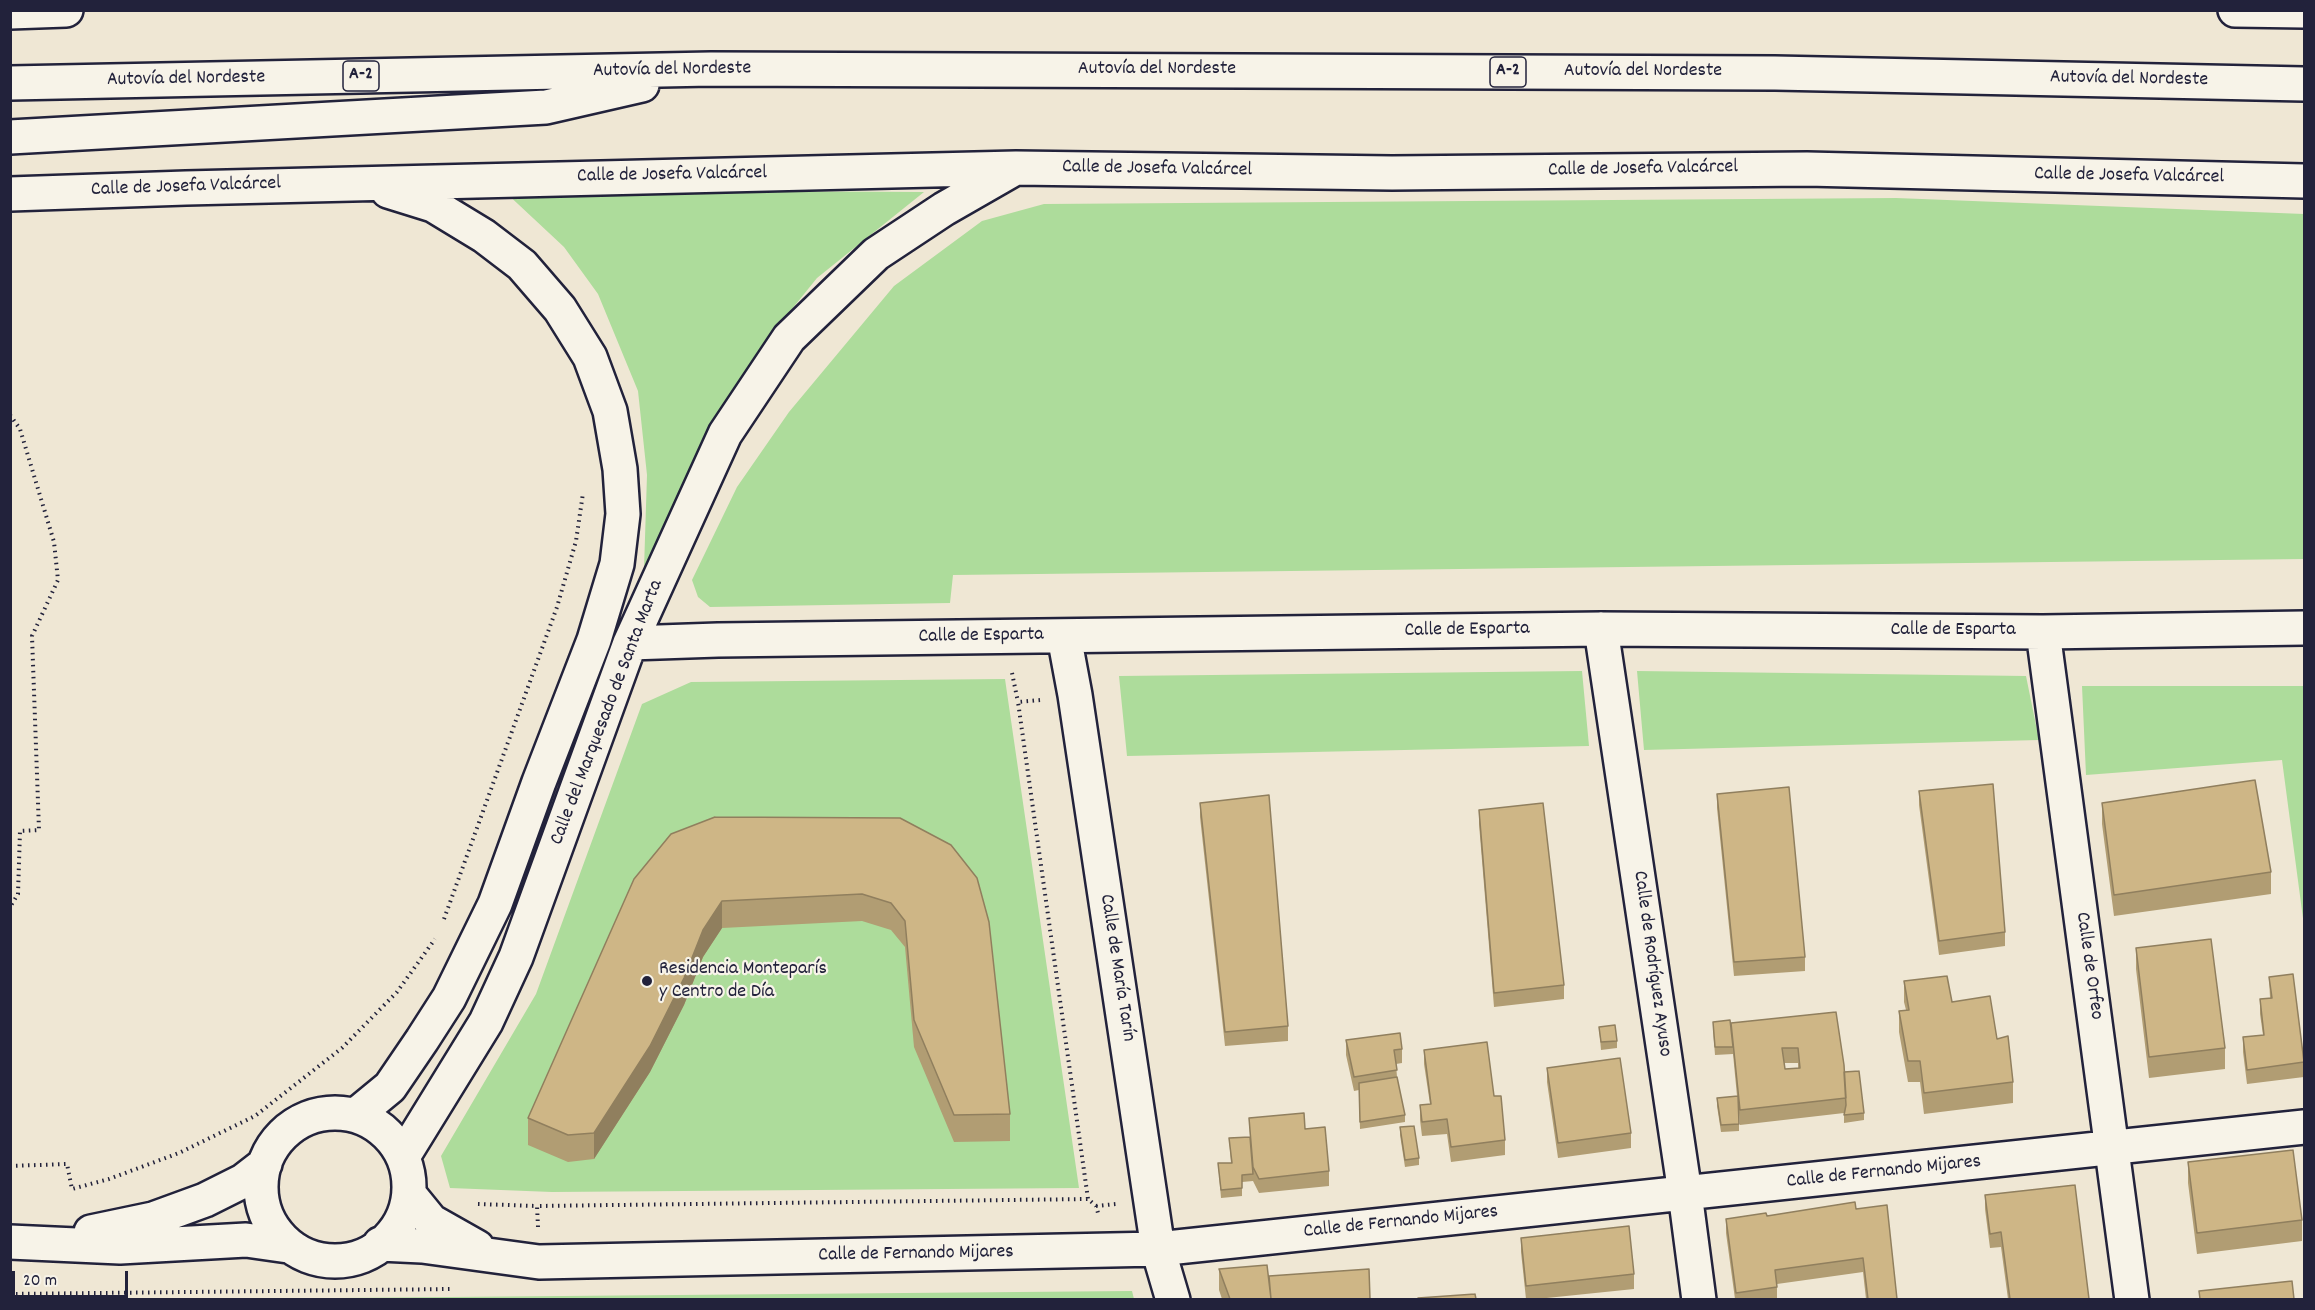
<!DOCTYPE html>
<meta charset="utf-8">
<style>
body{margin:0}
#map{position:relative;width:2315px;height:1310px;overflow:hidden;background:#efe7d4;font-family:Dekko,sans-serif}
canvas{display:block}
.frame{position:absolute;inset:0;border:12px solid #22223b;pointer-events:none}
.scale{position:absolute;left:12px;top:1271px;width:116px;height:27px;box-sizing:border-box;border:3px solid #22223b;border-top:0;padding-left:8px;font-size:18px;line-height:21px;white-space:nowrap;color:#22223b;-webkit-text-stroke:4px #f7f3e8;paint-order:stroke}
</style>
<div id="map">
<canvas width="2315" height="1310"></canvas>
<div class="frame"></div>
<div class="scale">20 m</div>
</div>
<script>
const context = document.querySelector('canvas').getContext('2d');
context.lineJoin = 'round';
function fill(path, color) { context.fillStyle = color; context.fill(path, 'evenodd'); }
const poly = rows => new Path2D(rows.map(r => 'M' + r).join(''));
function trace(path, color, width, dash) { context.strokeStyle = color; context.lineWidth = width; context.lineCap = dash ? 'butt' : 'round'; context.setLineDash(dash || []); context.stroke(path); }
function label(font, color, halo, rows, align = 'center') {
  context.font = font + ' Dekko,sans-serif'; context.lineWidth = 4.5; context.setLineDash([]); context.textBaseline = 'middle'; context.strokeStyle = halo; context.fillStyle = color; for (const [text, x, y, turn = 0] of rows) {
    context.save(); context.translate(x, y); context.rotate((+turn || 0) * Math.PI / 180); context.textAlign = isNaN(turn) ? turn : align; if (halo) context.strokeText(text, 0, 0); context.fillText(text, 0, 0); context.restore();
  }
}
const green = poly([
 [503,190,924,192,817,278,758,351,699,447,644,569,647,475,638,391,598,294,564,247],
 [1896,198,2304,214,2304,559,953,575,950,603,710,607,698,597,692,580,737,487,789,412,894,286,982,221,1044,204],
 [1582,671,1589,746,1127,756,1119,676],
 [1637,671,2026,676,2039,740,1644,750],
 [1005,679,1079,1188,552,1192,450,1188,441,1156,536,994,642,704,691,682],
 [2082,686,2304,686,2304,926,2282,760,2086,775],
 [1132,1291,1134,1299,222,1299]
]);
const path = poly([
 [10,415,20,429,54,542,58,580,32,636,39,830,20,831,18,894,10,907],
 [1012,673,1018,702],
 [1040,700,1018,702,1088,1199],
 [444,919,557,607,576,541,583,493],
 [10,1166,67,1164,72,1189,109,1179,179,1153,255,1116,342,1048,397,992,435,939],
 [478,1204,537,1206],
 [1096,1206,1116,1204],
 [538,1227,537,1206,1088,1199,1096,1206,1098,1213],
 [10,1294,453,1289]
]);
const minor = poly([
 [10,194,186,188,1016,168,1392,173,1807,169,2304,181],
 [1601,629,1685,1193,1699,1300],
 [2043,632,2132,1300],
 [1064,636,1075,695,1158,1249,1173,1300],
 [630,643,718,640,1601,629,2043,632,2304,628],
 '261 1187a74 74 0 1 1 148 0a74 74 0 1 1-148 0Z',
 [356,1115,390,1087,422,1040,449,998,495,904,539,782,594,640,617,564,623,514,620,469,610,411,590,357,560,309,522,265,484,236,433,205,388,191],
 [404,1155,486,1022,516,957,630,643,725,434,789,338,876,254,944,209,1012,170],
 [409,1194,431,1221,477,1247],
 [91,1232,153,1219,205,1200,243,1181,265,1164],
 [10,1242,120,1247,246,1240,288,1246],
 [380,1244,422,1246,539,1262,1158,1249,2304,1127]
]);
const highway = poly([
 [2235,10,2304,11],
 [10,12,66,10],
 [10,83,711,69,1775,73,2304,84],
 [10,137,546,107,642,85]
]);
const wall = poly([
 [1919,791,2005,932,2005,946,1939,955,1919,805],
 [1717,794,1805,957,1805,971,1734,976,1717,808],
 [1200,803,1288,1026,1288,1041,1225,1046,1200,817],
 [2102,803,2271,872,2271,894,2114,916,2102,824],
 [1479,810,1564,985,1564,999,1494,1007,1479,824],
 [900,818,1010,1114,1010,1141,954,1142,914,1047,905,947,891,930,862,921,722,928,703,957,684,1005,650,1072,594,1159,568,1162,528,1145,528,1118,634,879],
 [2136,948,2225,1048,2225,1069,2149,1078,2136,969],
 [2269,977,2304,1059,2304,1077,2247,1084,2243,1052,2243,1037,2263,1035,2260,1014,2260,999,2270,998],
 [1904,981,1952,1002,1997,1039,2013,1082,2013,1103,1924,1114,1920,1082,1908,1082,1899,1032,1899,1011,1906,1010,1904,1002],
 [1836,1012,1844,1072,1864,1113,1864,1120,1844,1123,1844,1113,1740,1125,1739,1113,1739,1131,1721,1132,1717,1106,1717,1098,1737,1096,1733,1054,1715,1055,1713,1029,1731,1034,1731,1023],
 [1784,1063,1798,1063,1798,1069,1785,1069],
 [1599,1027,1617,1041,1617,1048,1601,1050],
 [1346,1040,1402,1049,1402,1063,1396,1064,1397,1077,1405,1115,1405,1122,1360,1129,1359,1090,1354,1091,1346,1055],
 [1424,1050,1494,1096,1505,1140,1505,1155,1451,1162,1447,1134,1422,1136,1420,1120,1420,1105,1430,1104,1424,1064],
 [1547,1068,1631,1133,1631,1148,1558,1158,1547,1082],
 [1249,1118,1305,1129,1329,1171,1329,1186,1259,1193,1253,1181,1242,1182,1242,1196,1221,1198,1218,1163,1231,1163,1229,1138,1250,1137],
 [1400,1127,1419,1158,1419,1165,1405,1167,1400,1135],
 [2188,1162,2302,1220,2302,1241,2197,1254,2188,1183],
 [1985,1195,2089,1299,2008,1299,2001,1247,1990,1248,1985,1209],
 [1856,1209,1897,1299,1866,1299,1863,1272,1777,1284,1777,1299,1735,1299,1726,1233,1726,1219],
 [1521,1238,1634,1274,1634,1289,1537,1299,1526,1299,1521,1252],
 [1219,1269,1269,1276,1370,1299,1222,1299,1219,1290]
]);
const shadedWall = poly([
 [722,901,722,928,703,957,684,1005,650,1072,594,1159,594,1133,703,930]
]);
const building = poly([
 [2255,780,2271,872,2114,895,2102,803,2255,780],
 [1993,784,2005,932,1939,941,1919,791,1993,784],
 [1789,787,1805,957,1734,962,1717,794,1789,787],
 [1269,795,1288,1026,1225,1032,1200,803,1269,795],
 [1543,803,1564,985,1494,993,1479,810,1543,803],
 [715,817,900,818,951,845,977,878,989,922,1010,1114,954,1115,914,1020,905,921,891,903,862,894,722,901,703,930,684,978,650,1046,594,1133,568,1135,528,1118,634,879,671,834,715,817],
 [2211,939,2225,1048,2149,1057,2136,948,2211,939],
 [2293,974,2304,1062,2247,1070,2243,1037,2264,1035,2260,999,2272,998,2269,977,2293,974],
 [1947,976,1952,1002,1990,996,1997,1039,2008,1036,2013,1082,1924,1093,1920,1061,1908,1061,1899,1011,1909,1010,1904,981,1947,976],
 [1836,1012,1844,1065,1846,1098,1740,1110,1731,1023,1836,1012],
 [1782,1048,1798,1048,1800,1068,1785,1069,1782,1048],
 [1730,1020,1733,1047,1715,1047,1713,1022,1730,1020],
 [1615,1025,1617,1041,1601,1042,1599,1027,1615,1025],
 [1400,1033,1402,1049,1394,1050,1397,1070,1354,1077,1346,1040,1400,1033],
 [1487,1042,1494,1096,1501,1096,1505,1140,1451,1147,1447,1119,1422,1122,1420,1105,1431,1104,1424,1050,1487,1042],
 [1620,1058,1631,1133,1558,1143,1547,1068,1620,1058],
 [1859,1071,1864,1113,1844,1115,1846,1105,1844,1072,1859,1071],
 [1397,1077,1405,1115,1360,1122,1359,1083,1397,1077],
 [1738,1096,1739,1124,1721,1125,1717,1098,1738,1096],
 [1304,1113,1305,1129,1325,1127,1329,1171,1259,1179,1253,1167,1249,1118,1304,1113],
 [1414,1126,1419,1158,1405,1160,1400,1127,1414,1126],
 [1250,1137,1253,1174,1242,1175,1242,1188,1221,1190,1218,1163,1232,1163,1229,1138,1250,1137],
 [2293,1150,2302,1220,2197,1233,2188,1162,2293,1150],
 [2075,1185,2089,1299,2010,1299,2001,1232,1990,1234,1985,1195,2075,1185],
 [1855,1202,1856,1209,1887,1205,1897,1299,1868,1299,1863,1258,1775,1270,1777,1287,1736,1293,1726,1219,1766,1213,1767,1216,1855,1202],
 [1629,1226,1634,1274,1526,1286,1521,1238,1629,1226],
 [1267,1265,1271,1299,1230,1299,1219,1269,1267,1265],
 [1369,1269,1370,1299,1271,1299,1269,1276,1369,1269],
 [2292,1281,2294,1299,2200,1299,2199,1291,2292,1281],
 [1475,1294,1476,1299,1418,1299,1418,1298,1475,1294]
]);
const markers = [
 [647,981,6,"#22223b"]
];
const shields = [
 [1508,72,36],
 [361,76,36]
];
const shieldNames = [
 ["A-2",1508,72],
 ["A-2",361,76]
];
const streetNames = [
 ["Autovía del Nordeste",1157,70],
 ["Autovía del Nordeste",672,71,-1],
 ["Autovía del Nordeste",1643,72],
 ["Autovía del Nordeste",186,80,-1],
 ["Autovía del Nordeste",2129,80,1],
 ["Calle de Josefa Valcárcel",1157,170,1],
 ["Calle de Josefa Valcárcel",1643,170,-1],
 ["Calle de Josefa Valcárcel",672,176,-1],
 ["Calle de Josefa Valcárcel",2129,177,1],
 ["Calle de Josefa Valcárcel",186,188,-2],
 ["Calle de Esparta",1467,631,-1],
 ["Calle de Esparta",1953,631],
 ["Calle de Esparta",981,637,-1],
 ["Calle del Marquesado de Santa Marta",608,713,-69],
 ["Calle de Rodríguez Ayuso",1651,964,82],
 ["Calle de Orfeo",2088,966,82],
 ["Calle de María Tarín",1116,968,81],
 ["Calle de Fernando Mijares",1884,1173,-6],
 ["Calle de Fernando Mijares",1401,1223,-6],
 ["Calle de Fernando Mijares",916,1255,-1]
];
const poiNames = [
 ["Residencia Monteparís",659,970],
 ["y Centro de Día",659,993]
];
fill(green, '#addc9b');
trace(minor, '#22223b', 38);
trace(highway, '#22223b', 38);
trace(path, '#22223b', 4, [1.5, 4.5]);
trace(minor, '#f7f3e8', 33);
trace(highway, '#f7f3e8', 33);
fill(wall, '#b19d73');
fill(shadedWall, '#907f5e');
fill(building, '#ceb686');
trace(building, '#907f5e', 1.5);
for (const [x, y, r, color] of markers) { const dot = new Path2D(); dot.arc(x, y, r, 0, 2 * Math.PI); context.fillStyle = color; context.fill(dot); trace(dot, '#f7f3e8', 2); }
for (const [x, y, w] of shields) { const box = new Path2D(); box.roundRect(x - w / 2, y - 15, w, 30, 4.5); context.fillStyle = '#f7f3e8'; context.fill(box); trace(box, '#22223b', 1.5); }
label('bold 18px', '#22223b', null, shieldNames);
label('20px', '#22223b', '#f7f3e8', streetNames);
label('20px', '#22223b', '#f7f3e8', poiNames, 'left');
</script>
